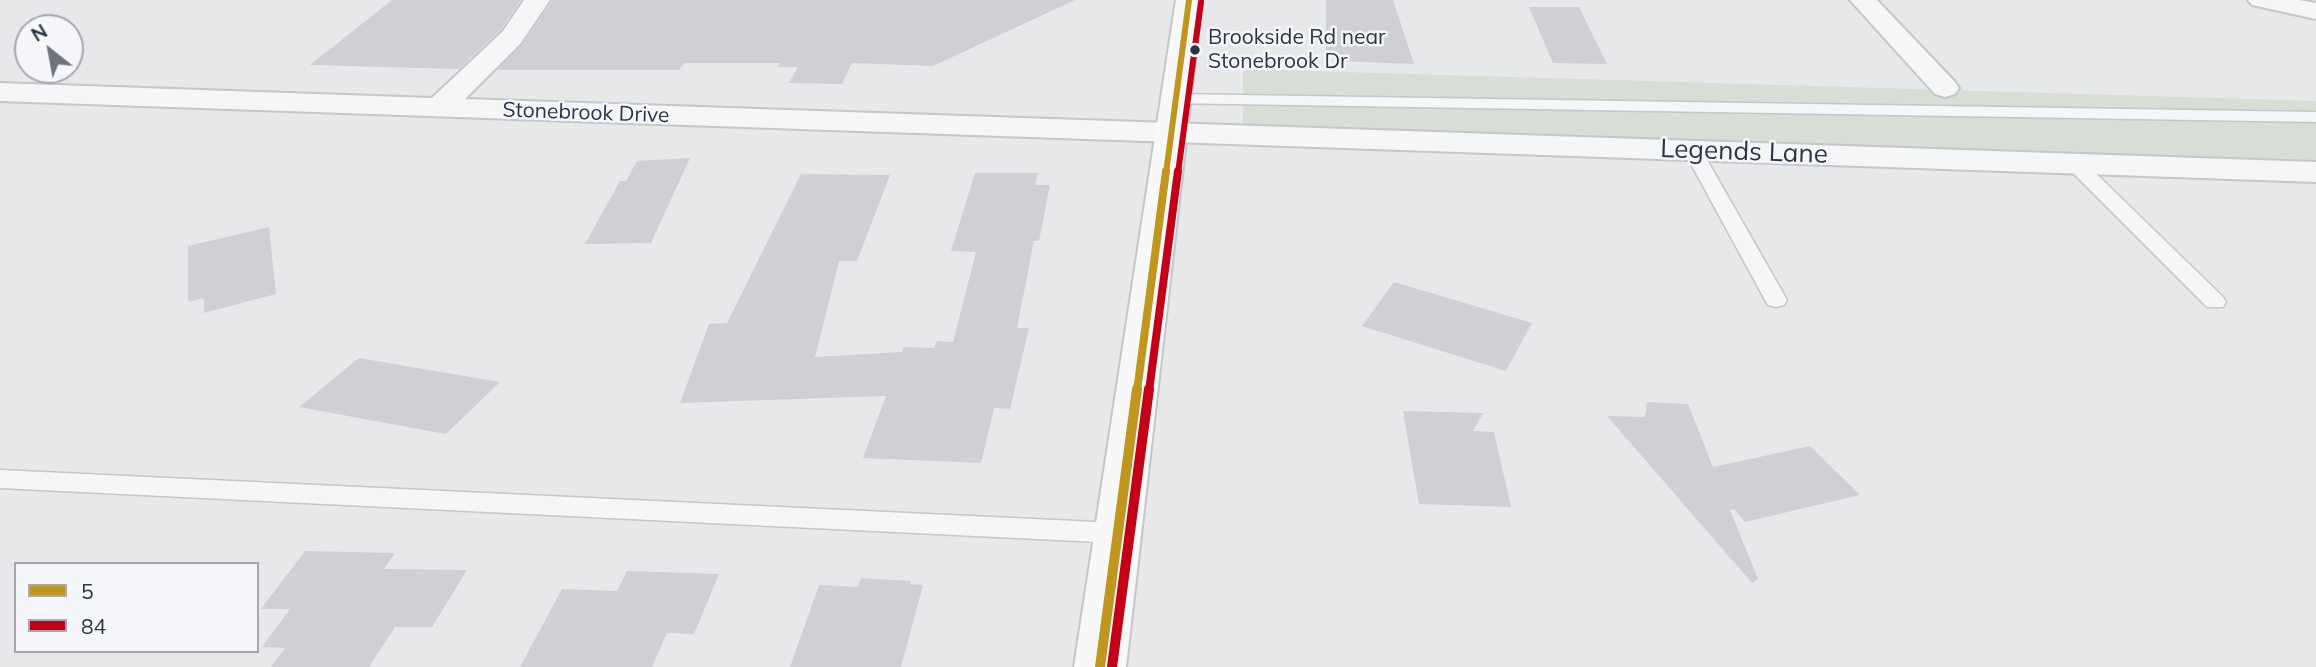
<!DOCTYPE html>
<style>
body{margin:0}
#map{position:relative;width:2316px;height:667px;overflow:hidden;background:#e6e8ea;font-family:Mulish,sans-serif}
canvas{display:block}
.legend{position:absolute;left:14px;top:562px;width:245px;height:91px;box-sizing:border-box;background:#f4f6f9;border:2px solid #a4a8b1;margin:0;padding:9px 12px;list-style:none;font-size:21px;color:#2b3445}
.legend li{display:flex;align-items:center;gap:14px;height:35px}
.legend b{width:35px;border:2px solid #a4a8b1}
.north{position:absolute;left:14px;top:14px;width:70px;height:70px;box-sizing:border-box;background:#f4f6f9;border:2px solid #a4a8b1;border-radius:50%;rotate:329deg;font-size:19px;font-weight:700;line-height:28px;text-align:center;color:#2b3445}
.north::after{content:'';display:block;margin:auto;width:24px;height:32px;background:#6c737f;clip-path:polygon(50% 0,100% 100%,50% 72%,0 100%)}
</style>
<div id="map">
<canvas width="2316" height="667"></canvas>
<ul class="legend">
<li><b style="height:9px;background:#bf971e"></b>5</li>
<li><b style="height:9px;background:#c40019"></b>84</li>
</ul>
<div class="north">N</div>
</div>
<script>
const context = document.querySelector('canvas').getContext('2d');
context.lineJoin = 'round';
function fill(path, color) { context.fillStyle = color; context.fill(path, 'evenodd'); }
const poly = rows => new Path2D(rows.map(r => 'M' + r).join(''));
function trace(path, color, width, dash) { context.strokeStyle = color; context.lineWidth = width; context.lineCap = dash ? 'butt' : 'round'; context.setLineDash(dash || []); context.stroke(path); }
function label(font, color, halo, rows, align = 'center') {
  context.font = font + ' Mulish,sans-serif'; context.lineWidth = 5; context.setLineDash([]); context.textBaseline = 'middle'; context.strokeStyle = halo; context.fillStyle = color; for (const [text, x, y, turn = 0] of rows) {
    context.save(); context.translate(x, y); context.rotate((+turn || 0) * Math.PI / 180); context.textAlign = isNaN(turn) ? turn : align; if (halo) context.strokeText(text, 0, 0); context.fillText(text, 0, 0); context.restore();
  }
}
const green = poly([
 [1243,69,2316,101,2316,164,1243,124]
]);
const building = poly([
 [392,0,521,0,501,29,459,69,310,65],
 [553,0,1075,0,933,66,852,63,842,84,789,83,798,67,778,67,780,63,685,63,679,70,497,70,523,44],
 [1326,0,1393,0,1414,64,1336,61,1336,54,1326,53],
 [1529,7,1579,7,1607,64,1553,63],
 [690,158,651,243,585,244,620,181,626,181,637,161],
 [975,173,1038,173,1035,185,1050,185,1039,241,1034,241,1017,328,1029,328,1010,409,994,408,981,463,863,458,886,396,680,403,709,324,727,323,801,174,890,175,857,261,839,261,815,357,902,352,904,347,934,348,937,341,953,342,976,252,951,251],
 [269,227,276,294,204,313,204,298,188,302,188,246],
 [1394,282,1532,323,1506,371,1362,326],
 [359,358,500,382,446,434,299,407],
 [1647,402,1688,404,1713,467,1810,446,1860,495,1745,522,1734,509,1730,510,1758,579,1752,583,1607,416,1645,417],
 [1403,411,1483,413,1473,431,1494,432,1511,507,1419,504],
 [305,551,395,553,384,569,467,570,432,627,395,627,369,667,271,667,285,648,262,647,290,609,261,609],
 [627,571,719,574,694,634,667,633,652,667,520,667,562,589,617,591],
 [861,578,911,581,910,584,923,585,901,667,790,667,819,585,858,587]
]);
const lane = poly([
 [1176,94,2316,112,2316,122,1170,103,1167,99,1170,95,1176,94],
 [1693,145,1702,151,1787,300,1784,305,1776,307,1768,305,1765,300,1684,151,1693,145],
 [2075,158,2082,160,2223,297,2226,302,2223,307,2207,307,2068,168,2066,164,2068,160,2075,158],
 [0,470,1118,523,1128,526,1132,533,1128,540,1118,543,0,488,0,470]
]);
const street = poly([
 [524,0,550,0,521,43,465,99,2316,162,2316,182,0,101,0,83,432,98,503,31,524,0],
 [1850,0,1877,0,1955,82,1959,88,1955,94,1945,97,1935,94,1850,0],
 [2248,0,2299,0,2316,3,2316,19,2252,5,2248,0]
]);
const secondary = poly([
 [1176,0,1202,0,1126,667,1074,667,1176,0]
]);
const bus1Far2 = poly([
 [1166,173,1189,0]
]);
const bus1Far1 = poly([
 [1137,391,1166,171]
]);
const bus1 = poly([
 [1100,667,1137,389]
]);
const bus2Far2 = poly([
 [1178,173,1201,2]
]);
const bus2Far1 = poly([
 [1149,391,1178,171]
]);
const bus2 = poly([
 [1112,667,1149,389]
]);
const markers = [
 [1195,50,6,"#2b3445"]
];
const farBusnames = [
 ["Brookside Rd near",1208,38],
 ["Stonebrook Dr",1208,62]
];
const farStreetnames = [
 ["Stonebrook Drive",586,113,2]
];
const streetNames = [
 ["Legends Lane",1744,152,2]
];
fill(green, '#d6ded6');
fill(building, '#ced0d3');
trace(lane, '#c4c6c8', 3);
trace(street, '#c4c6c8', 4);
trace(secondary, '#c4c6c8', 4);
fill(lane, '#f5f6f7');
fill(street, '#f5f6f7');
fill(secondary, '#f8f8f8');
trace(bus1Far2, '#bf971e', 6);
trace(bus1Far1, '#bf971e', 8);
trace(bus1, '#bf971e', 10);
trace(bus2Far2, '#c40019', 6);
trace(bus2Far1, '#c40019', 8);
trace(bus2, '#c40019', 10);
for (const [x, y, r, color] of markers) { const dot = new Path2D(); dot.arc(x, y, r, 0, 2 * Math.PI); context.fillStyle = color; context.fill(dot); trace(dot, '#f4f6f9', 2.5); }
label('21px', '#2b3445', '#f4f6f9', farBusnames, 'left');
label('21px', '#2b3445', '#f4f6f9', farStreetnames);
label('26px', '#2b3445', '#f4f6f9', streetNames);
</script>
